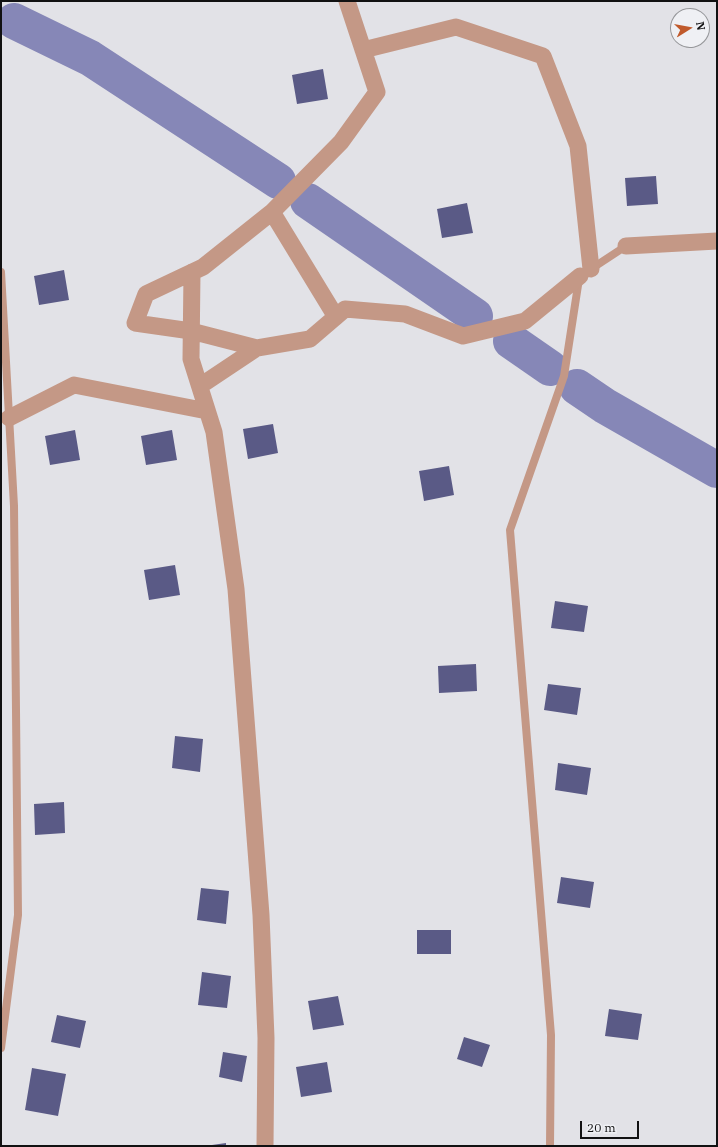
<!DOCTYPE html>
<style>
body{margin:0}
#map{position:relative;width:718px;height:1147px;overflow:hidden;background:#e2e2e7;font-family:"IBM Plex Serif",serif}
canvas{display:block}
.frame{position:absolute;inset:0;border:2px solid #111112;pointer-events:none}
.north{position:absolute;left:670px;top:8px;width:40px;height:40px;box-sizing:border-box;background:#eff0f4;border:1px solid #96979a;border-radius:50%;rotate:79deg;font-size:11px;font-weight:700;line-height:16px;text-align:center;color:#111112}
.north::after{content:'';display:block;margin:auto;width:14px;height:18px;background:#c05a2c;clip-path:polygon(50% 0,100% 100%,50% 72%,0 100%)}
.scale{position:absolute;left:580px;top:1121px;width:59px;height:18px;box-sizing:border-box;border:2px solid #111112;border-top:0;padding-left:5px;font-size:12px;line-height:14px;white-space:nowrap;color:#111112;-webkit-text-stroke:3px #eff0f4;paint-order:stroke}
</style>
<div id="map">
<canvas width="718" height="1147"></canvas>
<div class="frame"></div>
<div class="north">N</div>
<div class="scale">20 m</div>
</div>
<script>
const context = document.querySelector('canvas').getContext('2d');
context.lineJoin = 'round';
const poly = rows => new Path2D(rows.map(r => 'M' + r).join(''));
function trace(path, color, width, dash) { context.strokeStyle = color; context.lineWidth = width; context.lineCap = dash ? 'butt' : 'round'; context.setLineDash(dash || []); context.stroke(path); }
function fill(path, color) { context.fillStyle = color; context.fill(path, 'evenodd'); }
const river = poly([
 [14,21,90,58,278,181],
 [308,201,475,316],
 [511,341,550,368],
 [577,387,605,406,717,470]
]);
const building = poly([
 [323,69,328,99,297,104,292,75],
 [656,176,658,204,627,206,625,178],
 [467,203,473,233,442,238,437,209],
 [64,270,69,300,39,305,34,276],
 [273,424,278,453,248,459,243,429],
 [75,430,80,460,50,465,45,436],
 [172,430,177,460,146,465,141,436],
 [449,466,454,495,424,501,419,471],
 [175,565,180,595,149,600,144,570],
 [555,601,588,606,584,632,551,628],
 [476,664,477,691,439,693,438,666],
 [548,684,581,688,577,715,544,710],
 [175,736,203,739,200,772,172,768],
 [558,763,591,768,587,795,555,790],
 [64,802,65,833,35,835,34,804],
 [561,877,594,882,590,908,557,903],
 [201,888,229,891,226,924,197,920],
 [417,930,451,930,451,954,417,954],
 [202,972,231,976,227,1008,198,1005],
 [338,996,344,1025,313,1030,308,1001],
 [609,1009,642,1014,638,1040,605,1036],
 [57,1015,86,1021,80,1048,51,1042],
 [464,1037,490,1045,482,1067,457,1059],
 [223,1052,247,1056,242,1082,219,1077],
 [327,1062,332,1092,301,1097,296,1067],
 [32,1068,66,1074,58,1116,25,1110],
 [226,1143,226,1146,212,1146,212,1145]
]);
const lane = poly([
 [591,269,626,246],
 [1,272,14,506,18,915,1,1048],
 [550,1146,551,1035,510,530,564,376,579,279]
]);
const street = poly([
 [363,50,456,27,543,56,578,146,591,269],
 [272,212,336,317],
 [626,246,717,241],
 [192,272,191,359,214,432,236,589,261,915,266,1038,265,1146],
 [257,348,191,331,135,323,146,294,203,267,272,212,341,142,377,92,347,1],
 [200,386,257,348,310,339,345,309,405,314,463,336,525,321,580,276],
 [9,418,74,385,207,411]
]);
trace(river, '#8687b7', 36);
fill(building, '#5a5a86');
trace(lane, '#c49886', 8);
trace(street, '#c49886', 17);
</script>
